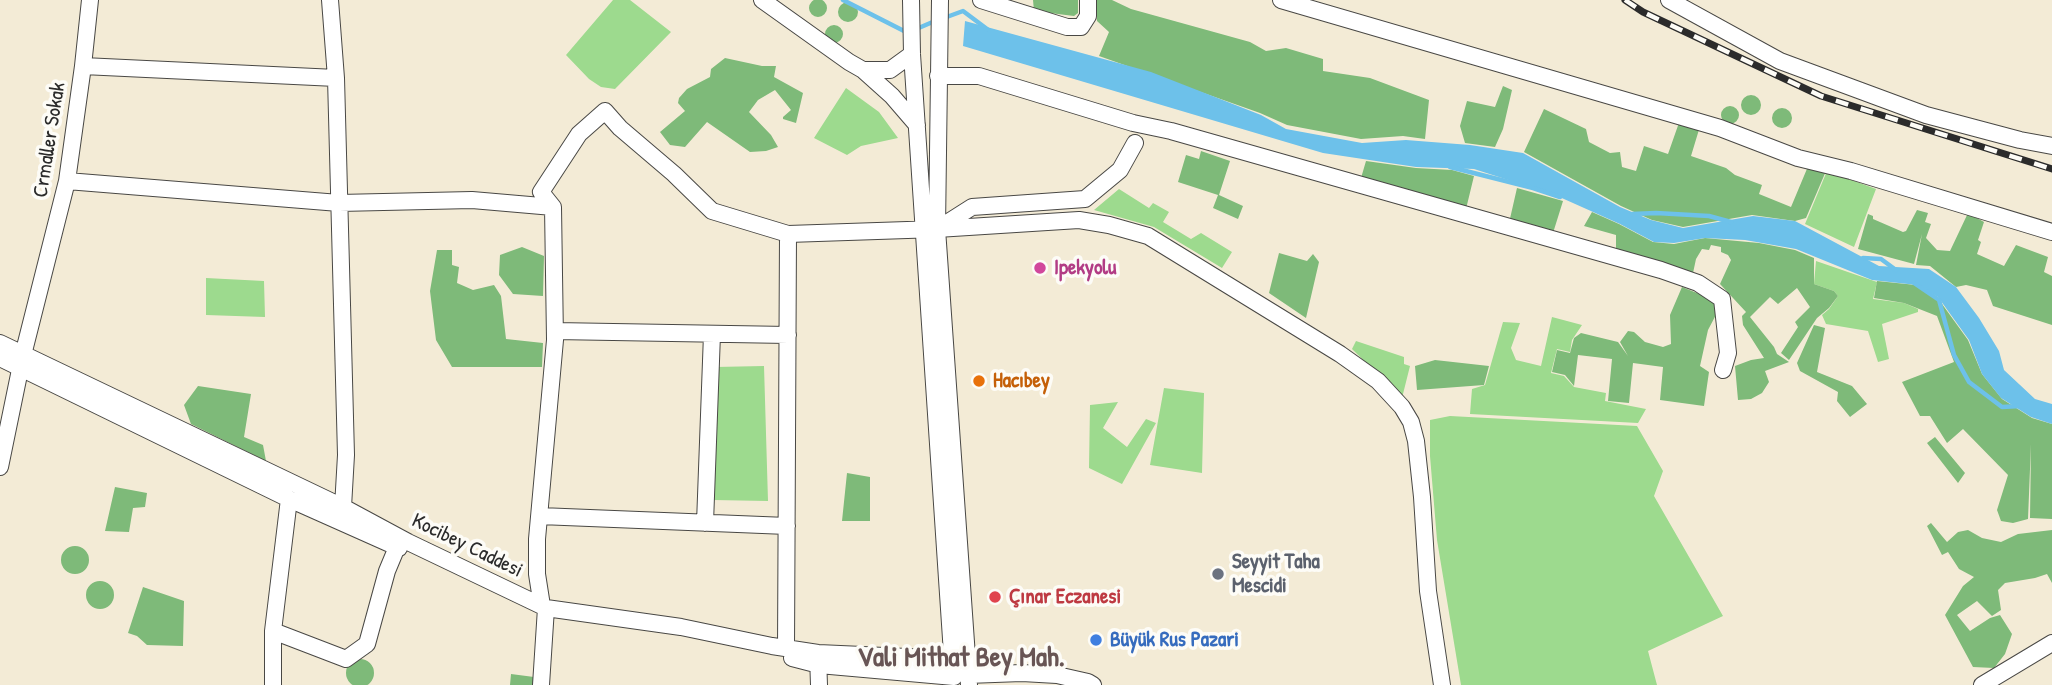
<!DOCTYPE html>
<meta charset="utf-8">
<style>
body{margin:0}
canvas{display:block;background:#f3ebd6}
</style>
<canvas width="2052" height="685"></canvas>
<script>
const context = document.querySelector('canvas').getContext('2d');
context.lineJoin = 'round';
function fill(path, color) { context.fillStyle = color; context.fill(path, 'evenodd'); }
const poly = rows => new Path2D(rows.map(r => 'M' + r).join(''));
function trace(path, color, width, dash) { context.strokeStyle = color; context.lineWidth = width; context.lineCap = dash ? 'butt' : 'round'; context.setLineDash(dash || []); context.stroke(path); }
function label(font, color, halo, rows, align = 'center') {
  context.font = font + ' "Patrick Hand",sans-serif'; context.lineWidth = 7; context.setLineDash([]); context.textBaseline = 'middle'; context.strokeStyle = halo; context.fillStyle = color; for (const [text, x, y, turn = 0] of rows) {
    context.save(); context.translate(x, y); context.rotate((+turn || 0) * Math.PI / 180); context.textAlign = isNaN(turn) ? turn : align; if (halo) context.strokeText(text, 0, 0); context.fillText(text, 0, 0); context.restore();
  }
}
const green = poly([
 [613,0,630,0,671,32,615,89,601,87,589,79,566,55],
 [846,88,879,112,898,138,861,146,847,155,814,138],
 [1827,171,1876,189,1854,247,1805,224],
 [1119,189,1149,208,1153,203,1169,212,1163,222,1191,239,1201,233,1232,252,1222,268,1154,227,1094,210],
 [1816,261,1877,282,1873,299,1904,303,1918,309,1918,312,1882,324,1889,359,1878,362,1868,331,1826,324,1822,315,1829,309,1838,296,1834,291,1814,284],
 [206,278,264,281,265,317,206,315],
 [1552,317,1582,325,1572,340,1570,352,1557,349,1551,373,1564,376,1574,387,1606,393,1605,401,1646,409,1638,423,1470,414,1472,389,1485,385,1503,322,1520,323,1511,348,1516,360,1541,366],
 [1356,341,1404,357,1404,364,1410,366,1402,398,1352,349],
 [764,366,768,501,713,500,715,367],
 [1164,388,1204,393,1202,473,1150,465],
 [1118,402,1103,428,1127,447,1146,419,1156,423,1122,484,1089,468,1090,405],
 [1450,416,1637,426,1663,471,1654,496,1723,616,1648,651,1657,685,1461,685,1437,540,1430,456,1430,420]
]);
const forest = poly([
 '809 8a9 9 0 1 1 18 0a9 9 0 1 1-18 0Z',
 [1033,0,1078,0,1078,13,1074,16,1034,11],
 [1097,0,1112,0,1131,9,1250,42,1266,51,1286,48,1323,59,1323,71,1370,78,1429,100,1425,139,1403,136,1361,139,1287,125,1260,113,1099,56,1109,32,1097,21],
 '838 12a10 10 0 1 1 20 0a10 10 0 1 1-20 0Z',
 '825 34a9 9 0 1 1 18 0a9 9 0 1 1-18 0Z',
 [725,58,762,66,776,66,774,77,803,93,796,123,783,119,783,117,791,110,775,90,758,100,749,112,771,135,778,147,766,151,750,152,707,122,685,147,670,145,660,132,685,111,678,103,679,98,687,89,710,77,711,69],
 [1503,86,1512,90,1503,129,1495,147,1465,143,1460,126,1467,101,1495,107],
 '1741 105a10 10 0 1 1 20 0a10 10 0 1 1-20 0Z',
 '1721 115a9 9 0 1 1 18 0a9 9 0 1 1-18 0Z',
 '1772 118a10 10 0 1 1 20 0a10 10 0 1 1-20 0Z',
 [1544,109,1586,129,1589,142,1610,153,1620,152,1622,167,1636,171,1644,146,1668,154,1681,117,1701,123,1691,156,1726,168,1735,175,1762,185,1759,194,1791,207,1809,164,1826,171,1806,218,1795,221,1752,215,1683,227,1652,220,1621,206,1524,152],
 [1201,151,1230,161,1219,195,1243,206,1238,219,1213,208,1218,195,1178,182,1186,155,1199,159],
 [1366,161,1416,168,1452,170,1474,176,1466,209,1361,178],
 [1517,188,1563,201,1553,233,1509,223],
 [1917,210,1928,213,1925,222,1931,224,1926,238,1937,250,1950,251,1968,213,1984,222,1978,240,1981,242,1977,254,2004,266,2016,245,2048,257,2044,272,2052,276,2052,325,1993,306,1987,290,1966,285,1956,287,1930,266,1916,265,1922,234,1914,264,1858,249,1868,214,1873,216,1873,219,1903,232,1906,231],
 [1592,212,1619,224,1653,242,1674,244,1705,238,1759,243,1795,250,1814,258,1814,284,1834,291,1838,296,1829,308,1817,318,1789,360,1781,353,1798,327,1795,322,1810,307,1797,288,1778,304,1770,297,1750,317,1774,347,1777,354,1789,362,1765,371,1769,382,1762,393,1751,399,1738,400,1735,366,1751,360,1764,358,1743,325,1742,316,1746,312,1720,284,1731,260,1728,255,1721,252,1721,247,1711,245,1709,250,1702,249,1696,259,1693,273,1616,250,1616,235,1584,226],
 [522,247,544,256,543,296,513,294,499,275,500,255],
 [437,250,452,250,452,265,459,267,457,283,473,290,494,285,501,296,506,339,543,343,542,367,452,367,436,340,430,291],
 [1279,253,1307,261,1313,254,1319,262,1306,318,1269,293],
 [1877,281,1916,285,1937,297,1968,340,1982,374,2002,399,2032,418,2052,424,2052,519,2030,518,2031,444,2028,519,2013,523,2001,521,1997,510,2008,475,1963,429,1947,443,1930,416,1920,416,1902,382,1954,362,1937,316,1904,303,1874,298],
 [1682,287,1717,301,1718,311,1708,330,1700,366,1709,372,1704,406,1660,400,1663,367,1633,363,1629,403,1608,401,1612,359,1578,355,1574,386,1565,375,1552,372,1557,350,1570,353,1574,338,1581,333,1618,342,1628,356,1620,342,1628,331,1634,332,1645,342,1663,347,1671,344,1670,315],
 [1814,325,1825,328,1817,372,1852,386,1867,404,1850,417,1837,401,1838,392,1800,371,1797,363],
 [1435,360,1489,366,1484,385,1417,390,1415,366],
 [198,386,251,394,244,437,263,445,266,461,191,424,184,405],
 [1935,437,1965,473,1958,483,1927,443],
 [847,473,870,477,870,521,842,521],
 [115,487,147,493,145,507,133,508,129,532,105,531],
 [1931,523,1947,542,1958,532,1968,530,1982,538,2001,542,2018,534,2052,530,2052,583,2047,574,2035,578,2005,583,1998,590,2001,610,1992,616,1977,601,1957,615,1970,631,1990,618,2000,615,2012,634,2005,654,1994,668,1973,667,1945,615,1963,586,1974,577,1959,569,1948,552,1942,555,1927,526],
 '61 560a14 14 0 1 1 28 0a14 14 0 1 1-28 0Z',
 '86 595a14 14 0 1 1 28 0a14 14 0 1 1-28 0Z',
 [143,587,184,601,183,646,147,645,137,636,128,633],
 '346 673a14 14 0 1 1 28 0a14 14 0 1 1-28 0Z',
 [511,674,534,677,533,685,510,685]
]);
const water = poly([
 [965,21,1151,72,1261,115,1286,129,1362,143,1406,140,1470,145,1523,153,1620,207,1651,220,1683,228,1753,216,1795,221,1879,266,1929,269,1956,287,1979,318,1999,351,2004,370,2035,399,2052,404,2052,424,2031,417,2001,398,1982,374,1969,340,1938,297,1917,285,1872,280,1796,249,1745,240,1705,238,1674,243,1654,242,1620,224,1555,195,1474,169,1416,167,1323,153,963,46]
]);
const stream = poly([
 [843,0,906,32],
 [944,18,963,11,987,29],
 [914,30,935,21],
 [1450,167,1533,188,1560,197],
 [1632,214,1656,213,1709,216,1731,222],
 [1863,258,1881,259,1896,270],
 [1914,283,1939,300,1954,355,1969,382,2002,407,2020,406]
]);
const minor = poly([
 [330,0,336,78,346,455,343,507],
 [762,0,849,62,863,70,892,96,917,125],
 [911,0,912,54,953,669],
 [940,0,937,229,969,685],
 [981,0,1067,27,1081,27,1088,16,1088,0],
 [1281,0,1720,128,1798,158,1851,171,2052,232],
 [1669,0,1780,61,1926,115,2020,140,2052,146],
 [83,66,90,0],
 [863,70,890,70,912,54],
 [938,76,979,76,1133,123,1171,131,1661,270,1698,283,1722,299,1728,353,1723,370],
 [67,181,339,203,472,200,553,207],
 [939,228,972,207,1085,199,1120,170,1135,143],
 [555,331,788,335],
 [0,343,343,507,408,542,546,608,681,627,772,646,818,653,952,659],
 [0,358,289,499,399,548],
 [0,467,23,355,67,181,83,66,336,78],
 [540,516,787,526],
 [705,523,712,334],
 [542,606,537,574,537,539,555,340,553,207,541,192,579,134,605,111,620,128,674,174,712,211,788,234,937,229,1079,220,1109,225,1148,236,1340,354,1378,381,1402,407,1411,422,1416,441,1422,497,1428,591,1442,685],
 [273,631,346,659,367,644,387,571,397,547],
 [786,648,788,234],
 [818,656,819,685],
 [792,658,819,665,954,677],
 [967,675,1022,673,1057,675,1088,682,1093,685],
 [273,685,273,631,289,499],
 [541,685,546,608],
 [1982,685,2052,643]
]);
const rail = poly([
 [1625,0,1643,12,1821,96,2052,169]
]);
const markers = [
 [1040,268,7,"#d1479c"],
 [979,381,7,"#e8710a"],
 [1218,574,7,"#6b7280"],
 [995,597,7,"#e0444e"],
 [1096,640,7,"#3f7fe0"]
];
const streetNames = [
 ["Crmaller Sokak",50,140,-81],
 ["Kocibey Caddesi",467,546,26]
];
const hotelNames = [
 ["Ipekyolu",1054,268]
];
const foodNames = [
 ["Hacıbey",993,381]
];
const worshipNames = [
 ["Seyyit Taha",1232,562],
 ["Mescidi",1232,586]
];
const healthNames = [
 ["Çınar Eczanesi",1009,597]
];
const shopNames = [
 ["Büyük Rus Pazari",1110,640]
];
const districtNames = [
 ["Vali Mithat Bey Mah.",961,659]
];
fill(green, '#9dda8e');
fill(forest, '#7eba79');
fill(water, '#6dc1ea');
trace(stream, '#6dc1ea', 4.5);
trace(minor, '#494845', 18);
trace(minor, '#fff', 16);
trace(rail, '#2b2b2b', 7);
trace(rail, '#fdfcf7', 4.5, [13]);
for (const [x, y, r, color] of markers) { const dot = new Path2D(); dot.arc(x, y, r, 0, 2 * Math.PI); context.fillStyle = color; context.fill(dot); trace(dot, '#fdfcf7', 2.5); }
label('21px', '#2b2b2b', '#fdfcf7', streetNames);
label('bold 21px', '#b23c85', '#fdfcf7', hotelNames, 'left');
label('bold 21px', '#c56008', '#fdfcf7', foodNames, 'left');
label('bold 21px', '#5b616d', '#fdfcf7', worshipNames, 'left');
label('bold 21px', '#be3a42', '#fdfcf7', healthNames, 'left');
label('bold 21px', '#366cbe', '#fdfcf7', shopNames, 'left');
label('bold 28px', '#685554', '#fdfcf7', districtNames);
</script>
